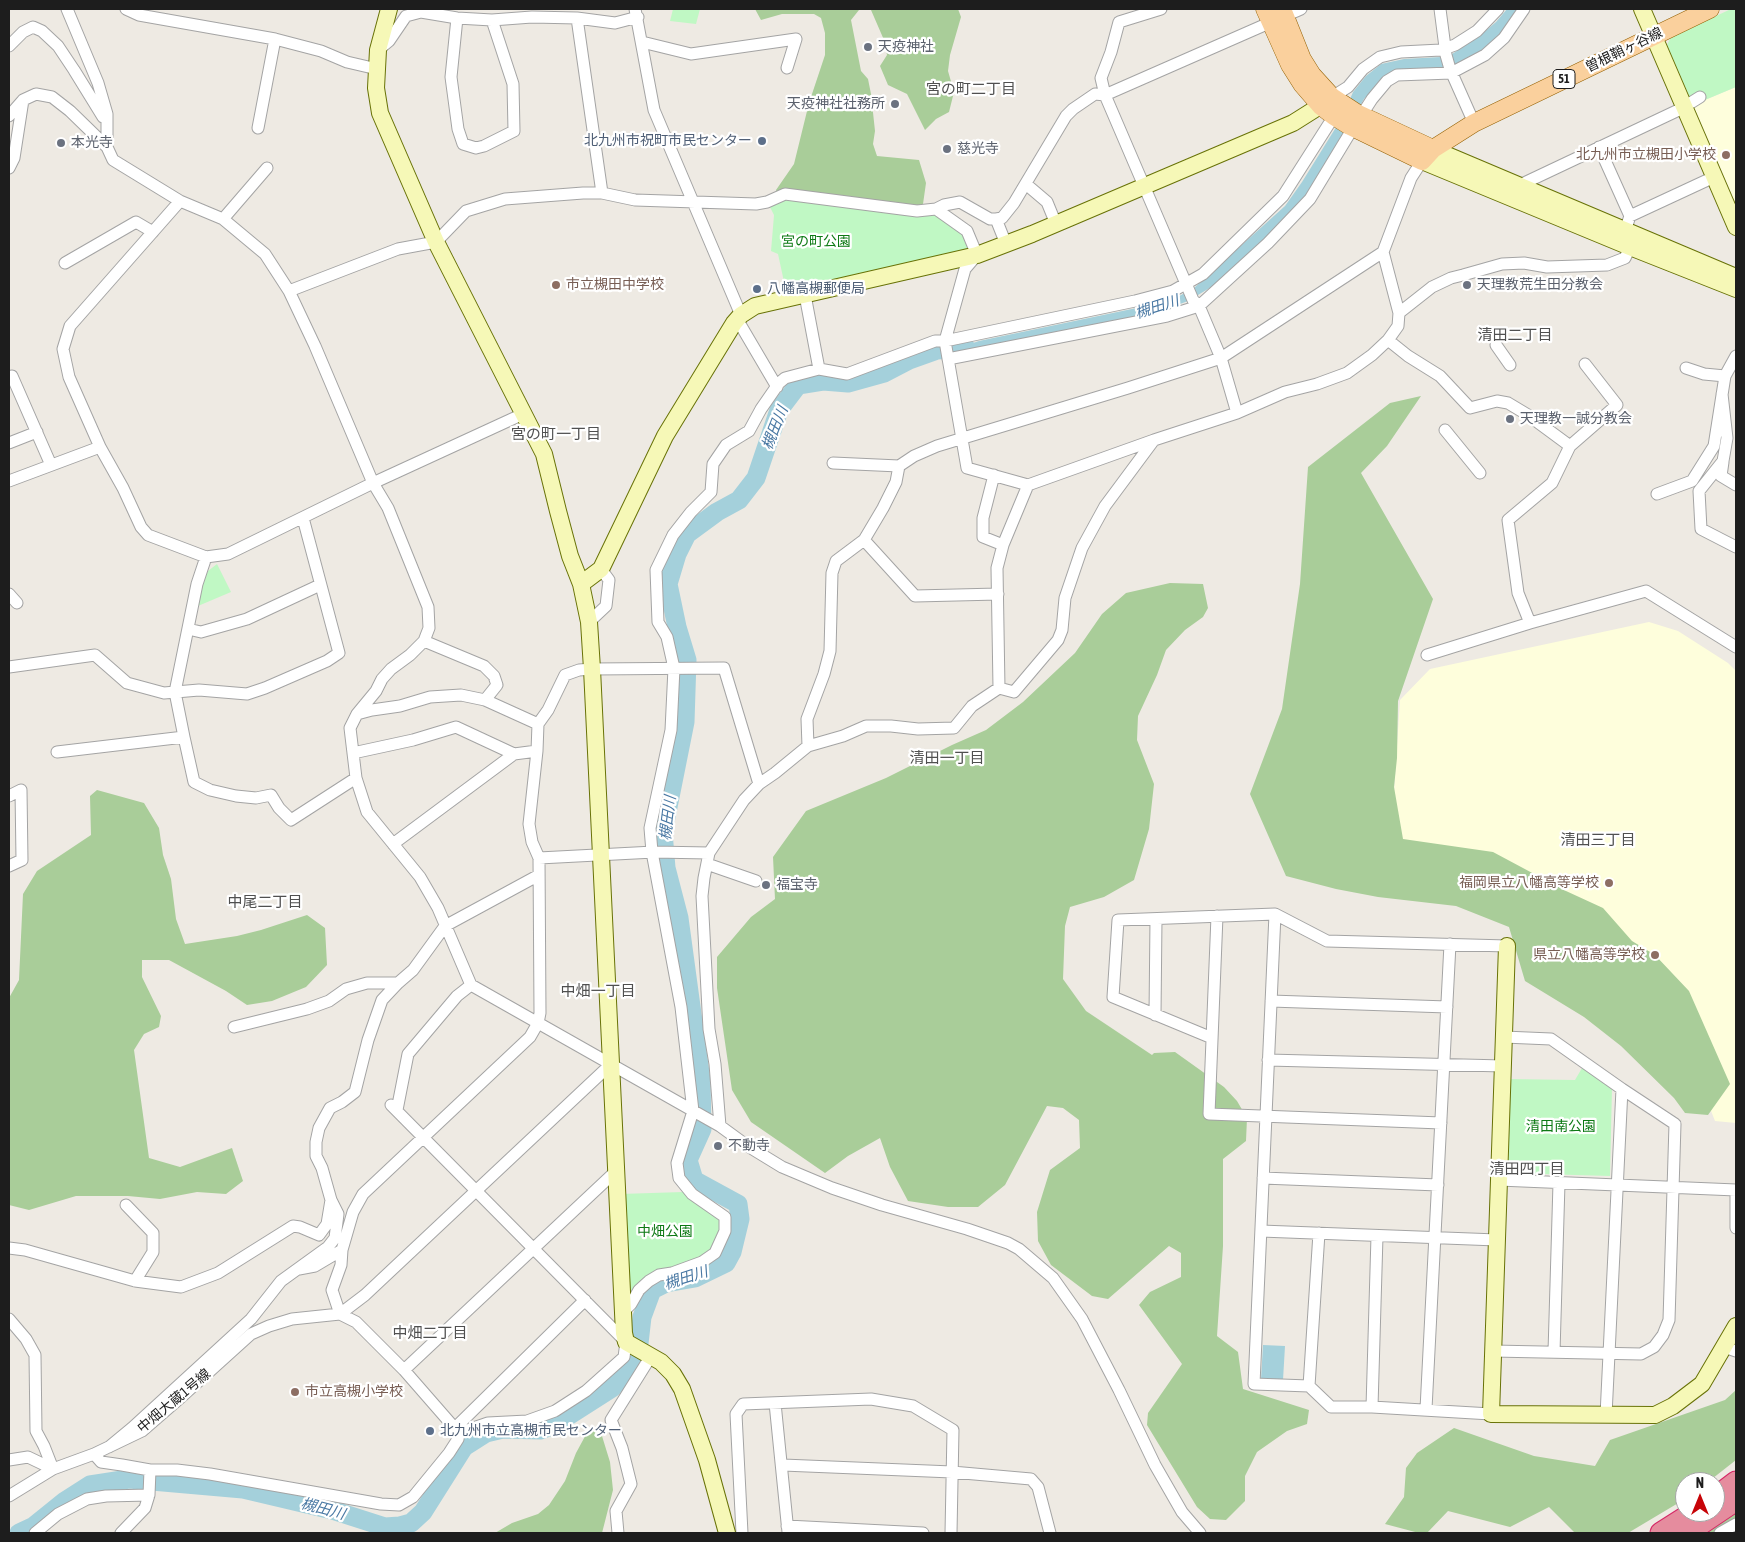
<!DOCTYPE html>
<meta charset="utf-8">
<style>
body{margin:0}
#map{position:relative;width:1745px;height:1542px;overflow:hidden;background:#eeeae3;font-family:"Asap Condensed",sans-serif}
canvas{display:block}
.frame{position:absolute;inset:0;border:10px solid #1d1d1d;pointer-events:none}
.north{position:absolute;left:1675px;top:1472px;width:50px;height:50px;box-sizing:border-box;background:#fff;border:1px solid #a5a5a5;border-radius:50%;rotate:0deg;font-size:14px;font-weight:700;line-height:20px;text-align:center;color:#1d1d1d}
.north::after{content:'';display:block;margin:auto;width:18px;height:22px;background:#c70408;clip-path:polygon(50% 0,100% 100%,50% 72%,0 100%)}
</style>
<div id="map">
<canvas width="1745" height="1542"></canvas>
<div class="frame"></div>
<div class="north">N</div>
</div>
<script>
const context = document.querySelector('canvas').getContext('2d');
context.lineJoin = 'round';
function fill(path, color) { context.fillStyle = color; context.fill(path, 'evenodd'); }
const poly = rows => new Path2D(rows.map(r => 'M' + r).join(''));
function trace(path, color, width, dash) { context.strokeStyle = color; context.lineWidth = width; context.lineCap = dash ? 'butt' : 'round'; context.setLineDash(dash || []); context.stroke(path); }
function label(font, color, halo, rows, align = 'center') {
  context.font = font + ' "Asap Condensed","Noto Sans JP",sans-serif'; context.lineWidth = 4.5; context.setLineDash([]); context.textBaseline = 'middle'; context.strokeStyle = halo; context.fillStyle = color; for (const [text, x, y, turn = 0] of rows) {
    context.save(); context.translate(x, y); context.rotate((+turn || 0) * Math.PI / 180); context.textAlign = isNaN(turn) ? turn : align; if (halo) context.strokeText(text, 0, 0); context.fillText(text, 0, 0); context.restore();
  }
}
const education = poly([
 [1736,87,1736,204,1693,105],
 [1649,622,1678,631,1728,663,1736,671,1736,1123,1715,1121,1696,1073,1655,988,1418,862,1392,823,1400,700,1430,669]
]);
const forest = poly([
 [755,9,958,9,961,17,950,55,948,71,954,92,949,112,936,119,925,130,907,94,888,85,880,66,887,55,884,40,871,10,859,10,851,20,861,71,868,79,871,94,875,131,873,144,877,156,919,160,926,183,921,218,781,207,776,190,794,164,809,103,825,55,825,33,821,18,814,14,782,14,761,20],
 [1421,396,1387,446,1361,473,1433,599,1398,701,1397,758,1394,787,1403,839,1493,852,1566,891,1603,908,1632,941,1655,955,1689,991,1730,1084,1708,1115,1685,1113,1674,1098,1621,1046,1584,1017,1525,981,1509,927,1456,906,1378,897,1336,889,1286,876,1250,794,1282,709,1300,584,1308,467,1390,403],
 [1170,583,1203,584,1208,608,1203,617,1185,630,1166,650,1157,675,1138,716,1137,740,1154,784,1149,829,1134,880,1104,897,1070,907,1065,926,1063,979,1086,1011,1152,1055,1154,1053,1175,1052,1224,1087,1237,1101,1247,1118,1246,1141,1223,1159,1223,1246,1217,1336,1238,1352,1243,1389,1309,1410,1307,1424,1287,1431,1257,1452,1245,1476,1245,1501,1226,1520,1210,1519,1197,1507,1147,1425,1148,1413,1182,1364,1139,1305,1150,1292,1181,1277,1181,1253,1169,1246,1108,1299,1092,1296,1051,1265,1038,1241,1037,1212,1050,1170,1080,1148,1079,1120,1063,1108,1047,1106,1005,1185,978,1207,948,1207,908,1201,890,1167,880,1138,848,1156,825,1173,751,1122,732,1090,717,988,717,957,751,917,775,899,773,857,806,811,886,778,952,745,986,730,1023,702,1075,653,1102,614,1126,593],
 [97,790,144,803,159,828,163,855,171,879,176,919,185,944,237,936,261,930,307,915,325,928,327,965,306,987,272,1001,247,1005,226,991,169,960,142,960,142,977,161,1016,159,1027,144,1034,134,1050,149,1158,180,1167,232,1148,243,1181,226,1194,197,1192,160,1199,128,1196,76,1196,29,1210,9,1205,9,998,19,980,23,894,37,871,91,835,90,796],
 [1736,1390,1736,1460,1708,1482,1685,1482,1685,1499,1628,1533,1575,1533,1549,1507,1510,1527,1448,1511,1427,1533,1419,1533,1385,1524,1404,1497,1406,1468,1417,1453,1454,1428,1534,1456,1595,1466,1610,1440,1725,1400],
 [589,1429,602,1436,610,1462,613,1490,602,1533,495,1533,512,1523,538,1514,549,1505,565,1481,576,1453],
 [1736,1513,1736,1533,1704,1533,1705,1532]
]);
const park = poly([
 [673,9,700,9,696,24,670,21],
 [1731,9,1736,9,1736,87,1693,105,1667,45,1671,37],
 [786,198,935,214,965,235,971,251,786,291,778,254,771,251,774,215,769,205],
 [217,564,231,592,198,606,204,578,208,571],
 [1582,1068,1612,1088,1610,1176,1505,1173,1509,1079,1575,1080],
 [683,1192,720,1218,721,1228,709,1252,697,1260,658,1273,630,1300,620,1194]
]);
const water = poly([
 [1507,9,1520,9,1508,26,1491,44,1458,65,1382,81,1364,99,1318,179,1300,204,1263,241,1213,286,1188,301,1164,310,966,353,955,353,952,350,979,341,1170,301,1194,288,1285,206,1302,182,1343,116,1353,92,1366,76,1381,64,1404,59,1441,57,1452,54,1477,38,1496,22],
 [1263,1345,1285,1346,1283,1380,1261,1379]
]);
const river = poly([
 [19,1533,34,1526,65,1501,90,1485,129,1479,243,1489,332,1510,385,1527,400,1526,411,1523,423,1512,464,1447,486,1433,503,1429,541,1430,554,1425,612,1388,637,1361,642,1317,652,1290,666,1283,695,1278,726,1263,732,1252,740,1219,738,1204,694,1180,688,1160,702,1129,701,1080,679,918,666,868,663,832,685,722,687,660,677,627,668,584,677,554,687,534,717,512,739,500,756,478,779,410,798,385,823,381,848,383,884,373,909,360,937,350,966,348]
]);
const street = poly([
 [67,9,98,83,107,114,107,147,113,160,180,201,223,219,265,254,289,291,315,346,373,483,388,508,428,607,429,628,424,641,410,655,391,669,382,679,376,691,357,714,350,728,356,778,367,812,420,877,438,908,471,985,720,1126,746,1145,782,1167,832,1188,882,1205,967,1229,1008,1243,1019,1249,1053,1278,1082,1319,1119,1390,1155,1465,1182,1512,1200,1533],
 [126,9,139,15,275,39,321,51,347,62,377,69],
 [635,9,654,110,741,315],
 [1161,9,1119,22,1111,52,1101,78,1105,95,1193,300,1199,306,1221,358,1237,413],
 [1440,9,1446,55,1450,69,1474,123],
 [457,18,451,77,458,129,463,144,476,148,484,146,514,131,513,84,492,20],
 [577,18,602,193],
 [642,42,691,54,796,39,787,68],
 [9,46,23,32,33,27,42,31,58,46,74,70,103,117],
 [378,50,389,41,406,16,421,12,457,18,492,20,532,17,577,18,615,23,638,17],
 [1332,97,1348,87,1363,69,1380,57,1401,52,1441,50,1455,45,1477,31,1498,9],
 [1692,102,1700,97],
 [9,116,23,100,36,94,52,97,70,111,107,147],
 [1361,116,1372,99,1387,81,1397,75,1451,73,1485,55,1504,38,1524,9],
 [258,128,275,39],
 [1599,147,1630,216],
 [9,168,14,158,23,100],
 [1027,185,1047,202,1056,224],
 [1520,185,1685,107],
 [180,201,70,326,63,349,69,377,100,447,123,488,141,527,148,535,206,557,228,554,373,483,523,414],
 [936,209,967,231,977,255,965,269,945,341,967,468,1028,485,1154,440,1237,413,1285,392,1317,384,1347,373,1372,355,1388,340,1398,326,1399,313,1383,252],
 [223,219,267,168],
 [996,219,1006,244],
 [1625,231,1630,216,1714,177],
 [65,263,136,222,153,232],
 [289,291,398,249,436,242,466,211,505,199,583,193,602,193,635,200,756,204,767,202,785,194,917,211,936,209,944,205,960,202,990,219,996,219,1002,218,1014,203,1066,116,1073,109,1095,94,1105,95,1301,9],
 [805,295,819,369],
 [1399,313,1432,287,1451,278,1463,275,1502,264,1524,263,1547,267,1607,265,1625,258,1630,247],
 [737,319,777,387],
 [1388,340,1408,356,1440,376,1470,408,1497,401,1508,403,1528,415,1570,446],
 [1496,345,1510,365],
 [948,359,1167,316,1199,306,1268,243,1310,199,1353,128],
 [1585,364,1617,405,1570,446,1552,483,1508,520,1518,593,1530,623,1646,591,1736,647],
 [1686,368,1704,374,1725,376],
 [9,377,12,376,51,465],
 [1722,394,1727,438,1723,461,1699,491,1701,529,1736,547],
 [1445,430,1480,473],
 [9,443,37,432],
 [1723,462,1721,476,1736,485],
 [833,463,899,466],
 [994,475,983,518,983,537,1003,545],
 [9,481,100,447],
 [1657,494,1692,481,1714,446,1725,376,1736,356],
 [864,540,915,596,998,594],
 [206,557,197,584,175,692,184,737,194,782,210,790,236,796,256,798,271,795,279,808,291,820,356,778],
 [9,594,17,603],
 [589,622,606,606,609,580,601,569],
 [188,629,201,632,247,619,320,585],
 [1427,655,1530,623],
 [9,667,95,655,127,683,164,693,199,690,247,694,265,688,327,661,339,653,303,518],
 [999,688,997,568,1003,545,1028,485],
 [485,700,538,724],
 [357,714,372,710,400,706,430,697,461,695,485,700,497,685,494,676,484,666,424,641],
 [808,746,807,719,824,674,830,651,832,573,836,561,864,540,883,508,896,482,899,466,914,456,937,446,1128,388,1221,358,1383,252,1411,178,1422,161],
 [57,752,184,737],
 [353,753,413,740,456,727,514,754],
 [9,796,21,790,22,860,9,866],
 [393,844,514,754,537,751],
 [539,858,654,852,709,853],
 [707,864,756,881],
 [1275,914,1254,1384,1309,1386],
 [1217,916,1209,1114,1441,1123],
 [1271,1001,1447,1007],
 [1155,1015,1156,919],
 [234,1027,307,1009,329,1001,346,989,367,983,398,983],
 [1212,1038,1113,997,1118,920,1275,914,1327,941,1507,946],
 [1268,1060,1503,1066],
 [391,1105,626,1342,624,1357,586,1391,555,1411,527,1421,488,1423,459,1433],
 [397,1110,408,1054,457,996,471,985],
 [720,1126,715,1064,709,1029,702,896,704,878,709,853,744,800,759,784,775,773,808,746,843,736,866,726,891,726,918,729,954,728,972,706,999,688,1014,692,1058,640,1062,630,1065,598,1082,548,1105,506,1154,440],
 [1263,1178,1438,1185],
 [1499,1180,1736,1190],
 [1736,1193,1736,1228],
 [126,1205,153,1233,153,1252,135,1281],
 [1261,1231,1497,1240],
 [1319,1233,1309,1386,1331,1407,1372,1407,1491,1414],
 [9,1248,25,1250,135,1281,181,1287,218,1273,293,1226,300,1227,319,1235,327,1224,331,1200],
 [342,1250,341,1265,332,1290,340,1314,356,1322,404,1370,459,1433],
 [299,1269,315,1266,342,1250,353,1212,363,1194,530,1037,538,1023,540,1013,539,858,532,842,529,824,537,751,538,724,548,710,565,675,579,670,592,669,724,668,759,784],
 [623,1312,631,1304,639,1290,649,1281,659,1275,672,1273,702,1262,715,1253,725,1231,725,1217,692,1194,679,1178,677,1163,693,1111,681,1007,652,852,650,828,671,730,674,668,667,637,658,622,656,570,673,535,691,512,711,492,713,464,726,445,749,431,761,409,779,383,785,378,819,369,847,374,935,341,945,341,1135,301,1173,291,1203,274,1283,196,1334,116],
 [9,1319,26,1339,35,1355,36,1431,44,1446,53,1469],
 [1724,1347,1736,1351],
 [1493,1351,1641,1354,1654,1347,1663,1335,1669,1320,1675,1124,1622,1089,1551,1039,1504,1037],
 [1554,1352,1559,1183],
 [404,1370,615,1172],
 [775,1403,788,1532],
 [1372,1407,1377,1236],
 [1426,1409,1450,944],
 [1606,1415,1622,1089],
 [455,1428,585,1300],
 [109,1447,132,1428,251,1319,281,1281,328,1247,335,1238,338,1214,331,1200,322,1168,316,1156,316,1142,319,1128,330,1108,342,1102,355,1092,368,1040,382,1000,398,983,413,970,445,926,539,875],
 [94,1454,101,1462,122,1465,150,1470,177,1470,210,1474,381,1504,399,1505,413,1497,449,1453,458,1439,459,1433],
 [9,1460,28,1457,53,1469],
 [783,1465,952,1472,1031,1479,1038,1487,1050,1533],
 [9,1496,53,1469,94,1454,142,1431,180,1398,251,1334,269,1326,292,1319,340,1314,365,1295,610,1065],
 [787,1526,923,1533],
 [35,1533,58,1514,87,1499,106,1496,149,1495],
 [121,1533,145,1508,149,1495,150,1470],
 [618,1533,616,1511,631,1484,622,1448,611,1420,651,1356],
 [742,1533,736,1414,743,1404,871,1399,913,1406,953,1430,951,1533],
 [1720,1533,1736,1524]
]);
const secondary = poly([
 [389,9,378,50,376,88,380,113,436,242,544,454,558,511,570,556,581,584,589,622,592,669,624,1333,626,1342,661,1362,673,1374,682,1389,707,1460,727,1533],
 [1642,9,1736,227],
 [1433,149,1736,277],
 [1422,161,1630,247,1736,289],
 [581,584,601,569,665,436,734,323,741,315,755,306,977,255,1032,234,1293,123,1331,99],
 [1507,946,1491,1414,1655,1415,1673,1406,1702,1384,1736,1326]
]);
const primary = poly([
 [1265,9,1290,65,1302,84,1321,106,1334,116,1350,126,1422,161,1433,149,1474,123,1710,9],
 [1282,9,1302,59,1312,75,1332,97,1358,114,1433,149]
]);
const highway = poly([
 [1715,1498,1736,1482],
 [1661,1533,1694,1512],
 [1687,1533,1736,1500]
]);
const markers = [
 [868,47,5,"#6b7280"],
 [895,104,5,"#6b7280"],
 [762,141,5,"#5c6f8a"],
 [61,143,5,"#6b7280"],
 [947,149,5,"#6b7280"],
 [1726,155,5,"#8d6e63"],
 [556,285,5,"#8d6e63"],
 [1467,285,5,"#6b7280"],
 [757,289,5,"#5c6f8a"],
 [1510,419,5,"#6b7280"],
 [1609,883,5,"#8d6e63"],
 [766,885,5,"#6b7280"],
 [1655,955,5,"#8d6e63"],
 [718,1146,5,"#6b7280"],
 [295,1392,5,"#8d6e63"],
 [430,1431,5,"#5c6f8a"]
];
const shields = [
 [1564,79,22]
];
const shieldNames = [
 ["51",1564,79]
];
const worshipNames = [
 ["天疫神社",878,47],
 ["天疫神社社務所",885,104,"right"],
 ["本光寺",71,143],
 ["慈光寺",957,149],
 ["天理教荒生田分教会",1477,285],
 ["天理教一誠分教会",1520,419],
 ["福宝寺",776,885],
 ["不動寺",728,1146]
];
const streetNames = [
 ["曽根鞘ヶ谷線",1624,50,-26],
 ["中畑大蔵1号線",174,1401,-40]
];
const serviceNames = [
 ["北九州市祝町市民センター",752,141,"right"],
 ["八幡高槻郵便局",767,289],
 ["北九州市立高槻市民センター",440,1431]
];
const educationNames = [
 ["北九州市立槻田小学校",1716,155],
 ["市立槻田中学校",566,285,"left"],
 ["福岡県立八幡高等学校",1599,883],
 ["県立八幡高等学校",1645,955],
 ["市立高槻小学校",305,1392,"left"]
];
const parkNames = [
 ["宮の町公園",816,242],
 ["清田南公園",1561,1127],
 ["中畑公園",665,1232]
];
const neighbourhoodNames = [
 ["宮の町二丁目",971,89],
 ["清田二丁目",1515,335],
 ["宮の町一丁目",556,434],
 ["清田一丁目",947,758],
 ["清田三丁目",1598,840],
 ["中尾二丁目",265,902],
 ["中畑一丁目",598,991],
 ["清田四丁目",1527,1169],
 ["中畑二丁目",430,1333]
];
const waterNames = [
 ["槻田川",1157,307,-18],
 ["槻田川",775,428,-68],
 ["槻田川",668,818,-83],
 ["槻田川",686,1278,-18],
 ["槻田川",323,1509,15]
];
fill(education, '#fefedc');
fill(forest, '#a9cd99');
fill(park, '#c0f8c4');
fill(water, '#a4d0db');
trace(river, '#a4d0db', 19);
trace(street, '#a4a4a4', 13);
trace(secondary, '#687207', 18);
trace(primary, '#946103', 19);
trace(highway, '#d52766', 23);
trace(street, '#fff', 11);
trace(secondary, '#f6f8b7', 16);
trace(primary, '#fad09d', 18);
trace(highway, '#e58c9e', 21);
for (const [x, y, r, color] of markers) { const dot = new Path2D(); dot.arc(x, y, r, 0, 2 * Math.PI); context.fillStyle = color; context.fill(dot); trace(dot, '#fff', 2); }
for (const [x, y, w] of shields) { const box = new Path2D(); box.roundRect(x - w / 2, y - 9.5, w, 19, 4); context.fillStyle = '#fff'; context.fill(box); trace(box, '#1d1d1d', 1); }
label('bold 12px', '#1d1d1d', null, shieldNames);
label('14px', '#5b616d', '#fff', worshipNames, 'left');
label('14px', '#1d1d1d', '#fff', streetNames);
label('14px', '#4e5e75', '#fff', serviceNames, 'left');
label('14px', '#785e54', '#fff', educationNames, 'right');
label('14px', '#0d7914', '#fff', parkNames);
label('15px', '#505050', '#fff', neighbourhoodNames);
label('italic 15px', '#4978a3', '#fff', waterNames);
</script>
